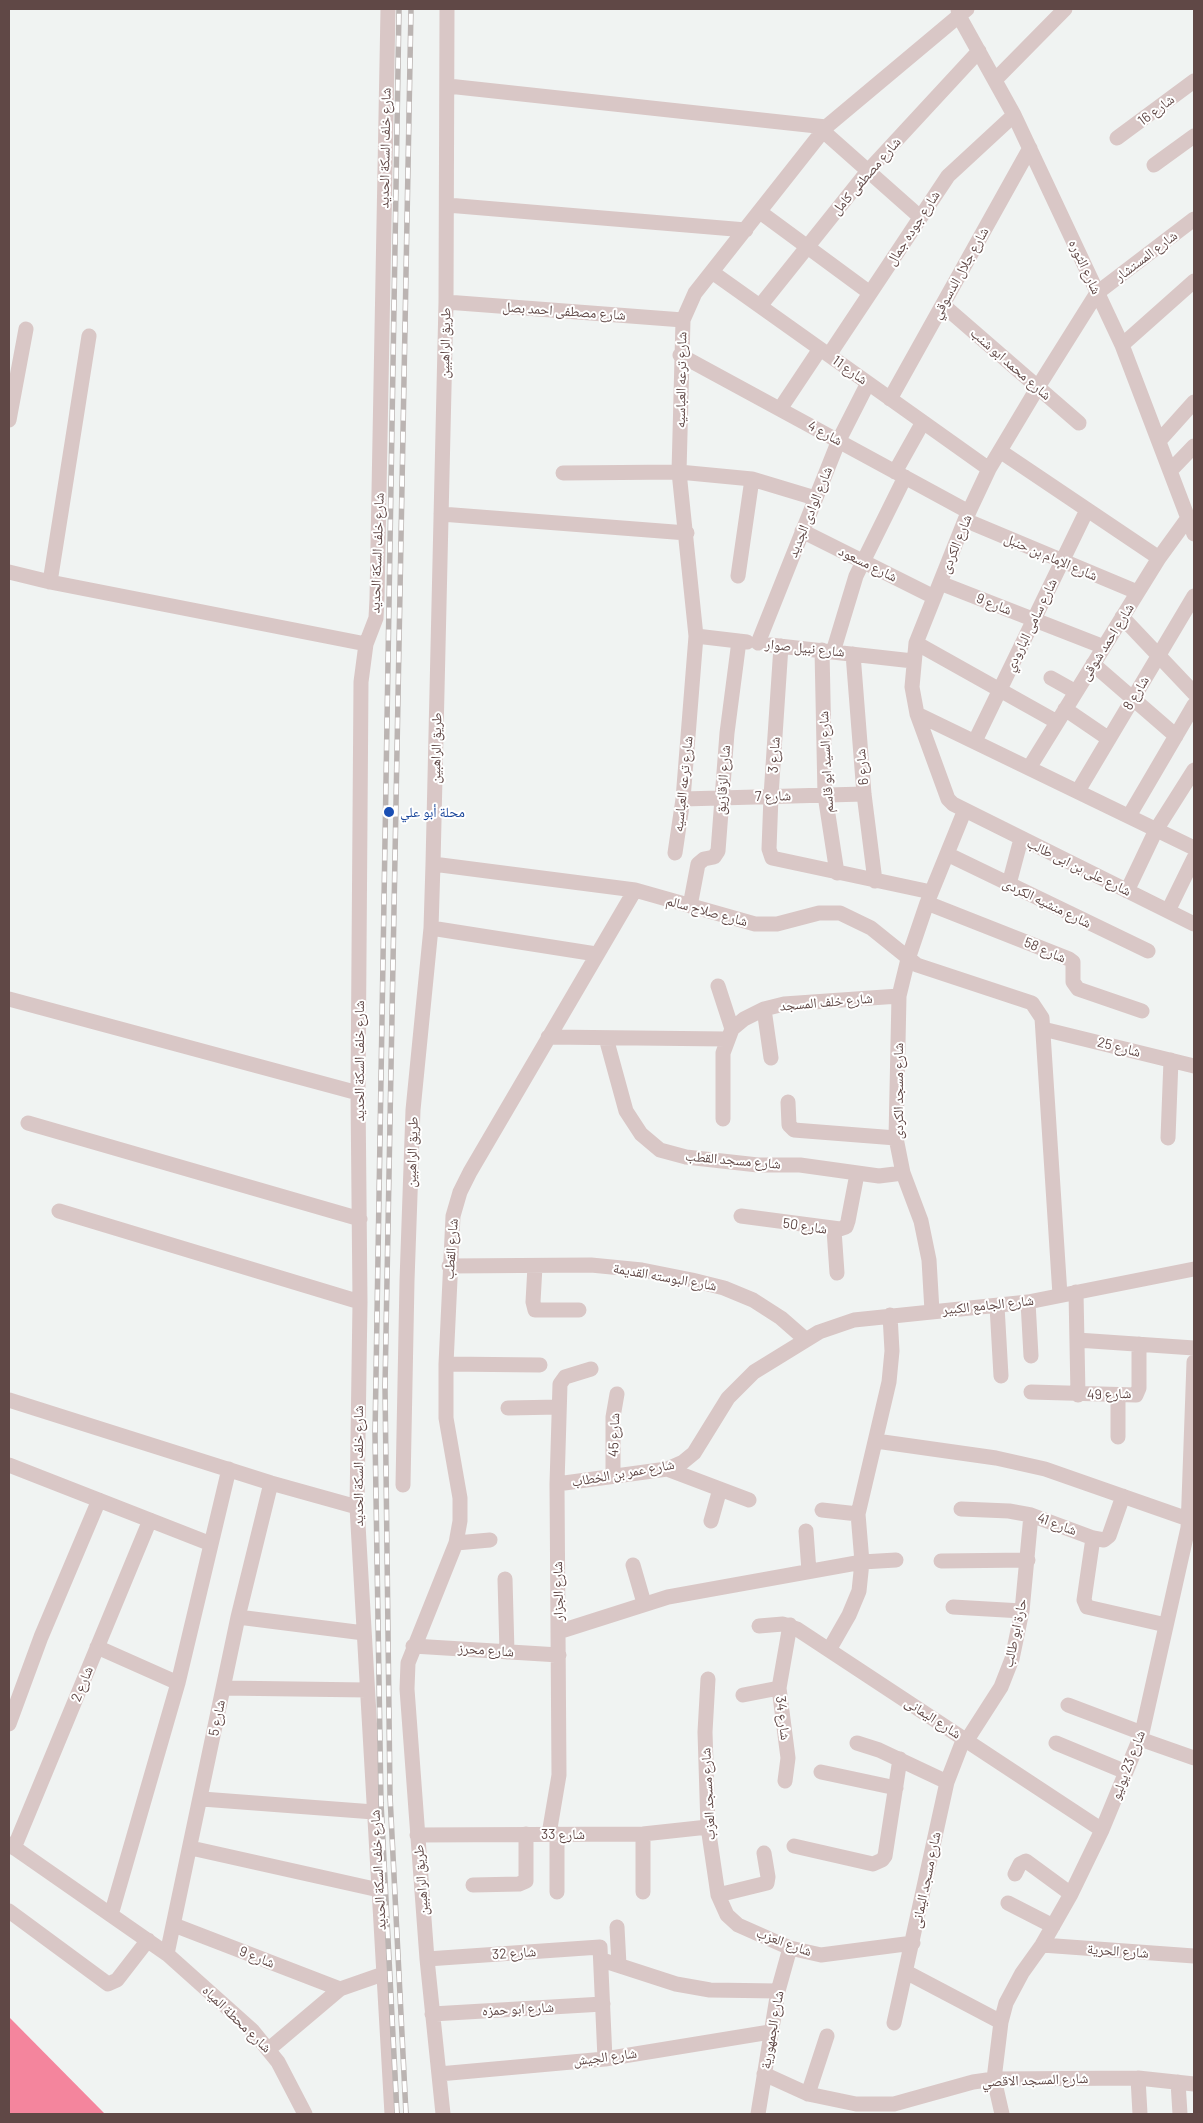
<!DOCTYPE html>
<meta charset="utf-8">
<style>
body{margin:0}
#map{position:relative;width:1203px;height:2123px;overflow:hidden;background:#f0f3f2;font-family:Barlow,sans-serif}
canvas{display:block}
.frame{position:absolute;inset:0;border:10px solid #604846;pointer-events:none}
</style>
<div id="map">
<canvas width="1203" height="2123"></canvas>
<div class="frame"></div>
</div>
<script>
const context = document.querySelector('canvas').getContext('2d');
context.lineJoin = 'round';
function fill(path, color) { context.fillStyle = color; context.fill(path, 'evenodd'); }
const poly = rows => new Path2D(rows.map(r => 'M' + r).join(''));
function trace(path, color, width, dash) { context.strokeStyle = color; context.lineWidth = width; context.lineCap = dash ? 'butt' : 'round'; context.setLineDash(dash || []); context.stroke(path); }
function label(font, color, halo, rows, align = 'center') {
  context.font = font + ' Barlow,"Noto Naskh Arabic",sans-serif'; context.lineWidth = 4; context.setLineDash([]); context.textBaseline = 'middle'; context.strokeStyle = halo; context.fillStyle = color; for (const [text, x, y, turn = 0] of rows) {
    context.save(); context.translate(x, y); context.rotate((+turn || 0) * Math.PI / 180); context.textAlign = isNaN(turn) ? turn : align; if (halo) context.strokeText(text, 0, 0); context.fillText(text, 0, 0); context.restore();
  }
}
const water = poly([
 [9,2017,105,2114,9,2114]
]);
const street = poly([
 [388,9,377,599,376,618,366,644,361,682,358,1093,360,1302,357,1507,392,2114],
 [958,9,959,16,1014,115,1122,345,1194,534],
 [995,80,1065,9],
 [448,86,826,127],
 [823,131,920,217],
 [1117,138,1194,81],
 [1154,165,1194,136],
 [447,205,746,230],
 [760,212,870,293],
 [1194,219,1097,293,1038,387,989,469,965,520,916,643,912,687,917,714,948,799,953,804,1194,924],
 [712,272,989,469],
 [446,302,683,320],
 [943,305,1079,423],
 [760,306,868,171,979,51],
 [1122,345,1194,281],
 [680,355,969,512],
 [829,355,948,176,1014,115],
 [890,399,1030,148],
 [780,409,820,349],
 [9,420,26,329],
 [1159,441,1194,402],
 [1000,451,1159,558],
 [1170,471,1194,446],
 [895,472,923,422],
 [563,473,679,472,752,479,815,498],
 [441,514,687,533],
 [965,520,1137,592],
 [802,531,934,597],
 [9,572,50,582,366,644],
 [738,576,752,479],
 [50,582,89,336],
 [940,583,1104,647],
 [1122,617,1194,693],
 [696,636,747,642],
 [758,643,839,440,868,383],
 [916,643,1057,722],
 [770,645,913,661],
 [781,646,771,796,769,849,772,858,931,892],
 [822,650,825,795,837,873],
 [833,652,856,576,905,477],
 [853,654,864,794,875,881],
 [1093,664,1176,736],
 [1051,678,1076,692],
 [1065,709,1109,739],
 [917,714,1194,848],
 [975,741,1087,510],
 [1029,768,1159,558,1188,518],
 [1078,791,1194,596],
 [683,799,864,794],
 [1129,816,1194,705],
 [675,853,683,799,696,636,679,472,683,320,695,293,826,127,967,9],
 [947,854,1148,951],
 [433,864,635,890,755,924,777,924,819,913,840,913,871,928,917,965,1032,1003,1042,1018,1060,1295],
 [1009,884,1021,839],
 [1127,891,1156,830,1194,770],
 [927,903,1069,959,1073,962,1073,982,1078,989,1142,1011],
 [690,906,698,864,704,859,714,857,718,851,727,733,739,641],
 [1168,911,1194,858],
 [431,928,596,954],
 [718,986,732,1029],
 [9,999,358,1093],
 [764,1009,771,1058],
 [1043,1029,1194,1066],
 [548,1037,726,1039],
 [606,1038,626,1111,641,1134,660,1150,686,1157,758,1165,800,1165,879,1176,903,1173],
 [788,1102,789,1125,794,1130,896,1138],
 [723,1119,723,1053,732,1029,744,1019,764,1009,784,1004,899,996],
 [28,1123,360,1219],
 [1168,1138,1171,1060],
 [59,1211,360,1302],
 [741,1216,840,1229,846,1227,848,1221,857,1174],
 [834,1230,837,1273],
 [449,1266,591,1265,642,1270,692,1280,724,1288,753,1300,781,1318,805,1339],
 [535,1266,533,1302,535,1310,579,1310],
 [1076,1292,1078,1395],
 [1028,1302,1031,1356],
 [997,1306,1001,1376],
 [932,1311,929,1260,921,1221,903,1173,896,1138,899,996,908,959,927,903,964,812],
 [1077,1340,1194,1348],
 [446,1364,540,1365],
 [1031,1392,1136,1395,1139,1388,1139,1344],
 [9,1400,271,1483,357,1507],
 [508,1408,559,1407],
 [1118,1437,1118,1396],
 [876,1441,996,1458,1045,1469,1188,1519],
 [9,1465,211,1544],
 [667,1469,749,1500],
 [613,1476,613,1417,617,1394],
 [557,1484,667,1469,683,1462,694,1453,728,1398,754,1372,819,1332,854,1320,1028,1302,1194,1269],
 [403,1485,407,1281,413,1110,431,928,433,864,446,302,447,9],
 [961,1509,1009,1511,1031,1515,1093,1538,1104,1540,1109,1536,1123,1496],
 [822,1510,858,1514],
 [711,1521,720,1489],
 [806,1531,809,1571],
 [1093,1538,1084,1600,1087,1607,1166,1625],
 [456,1543,490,1540],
 [941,1561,1028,1560],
 [633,1565,644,1603],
 [505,1579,507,1652],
 [953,1607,1022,1611],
 [238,1617,364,1633],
 [759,1626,783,1624,797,1629,1102,1830],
 [558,1632,668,1597,862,1562,896,1560],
 [413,1646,559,1655],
 [97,1647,178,1683],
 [829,1650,849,1615,859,1591,862,1562,858,1514,889,1382,892,1351,890,1315],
 [708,1679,705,1732,708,1827,718,1895,727,1915,738,1925,790,1948,821,1955,913,1943],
 [223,1688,367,1690],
 [743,1695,779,1688],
 [1068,1705,1142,1733],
 [9,1724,41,1637,99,1500],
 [1140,1739,1194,1758],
 [967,1740,1001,1687,1012,1659,1022,1611,1031,1515],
 [857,1743,879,1750,947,1782],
 [1056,1743,1126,1772],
 [821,1772,896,1788],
 [785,1781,788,1758,779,1688,790,1625],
 [202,1799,374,1812],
 [549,1834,559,1775,557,1484,560,1384,565,1377,591,1369],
 [557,1834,557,1892],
 [417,1835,643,1834,708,1827],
 [9,1844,167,1954,252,2030,278,2062,305,2114],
 [794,1846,873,1864,882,1860,885,1856,900,1759],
 [14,1848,150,1520],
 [191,1848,379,1890],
 [1015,1874,1020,1864,1026,1861,1071,1894],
 [473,1885,519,1884,526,1881,526,1834],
 [643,1892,643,1834],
 [718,1895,767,1883,768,1877,764,1853],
 [1008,1903,1053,1926],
 [9,1911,108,1984,117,1980,148,1940],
 [111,1915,178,1683,229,1469],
 [174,1925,340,1989],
 [617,1927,619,1965],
 [1042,1945,1194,1956],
 [167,1954,238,1617,271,1483],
 [427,1959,600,1947,605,2059],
 [602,1960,676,1984,710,1990,778,1991],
 [906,1972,1001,2022],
 [432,2014,603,2004],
 [894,2023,947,1782,964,1738],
 [269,2049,340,1989,383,1974],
 [439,2074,605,2059,770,2032],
 [764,2074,808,2094,856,2104,894,2104,973,2082,994,2079,1138,2078,1194,2084],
 [1138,2078,1140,2114],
 [1178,2082,1180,2114],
 [808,2094,827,2036],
 [443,2114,427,1959,407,1689,408,1663,456,1543,460,1521,460,1498,446,1418,446,1364,453,1216,460,1192,470,1172,635,890],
 [758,2114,778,1991,790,1948],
 [1002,2114,994,2079,1001,2022,1006,2003,1022,1973,1042,1945,1071,1894,1102,1830,1142,1733,1188,1528,1194,1362]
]);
const rail = poly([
 [397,2114,381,1803,375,1434,399,9],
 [406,2114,390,1796,385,1386,411,9]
]);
const markers = [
 [389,812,6,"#1a4fb4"]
];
const streetNames = [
 ["شارع 16",1156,110,-37],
 ["شارع خلف السكة الحديد",385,148,-89],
 ["شارع مصطفى كامل",866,176,-49],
 ["شارع جوده جمال",913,228,-57],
 ["شارع المستشار",1146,256,-37],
 ["شارع الثوره",1085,267,65],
 ["شارع جلال الدسوقي",960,273,-61],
 ["شارع مصطفى احمد بصل",564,311,4],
 ["طريق الراهبين",445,343,-89],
 ["شارع محمد ابو شنب",1011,364,41],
 ["شارع 11",850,370,35],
 ["شارع ترعه العباسيه",681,380,-89],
 ["شارع 4",825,433,28],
 ["شارع الوادى الجديد",810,512,-68],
 ["شارع الكردى",956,544,-68],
 ["شارع خلف السكة الحديد",377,553,-88],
 ["شارع الإمام بن حنبل",1051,557,23],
 ["شارع مسعود",868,564,26],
 ["شارع 9",994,604,21],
 ["شارع سامى البارودي",1031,625,-64],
 ["شارع احمد شوقى",1107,642,-58],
 ["شارع نبيل صوار",805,648,6],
 ["شارع 8",1136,693,-59],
 ["طريق الراهبين",436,748,-89],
 ["شارع 3",774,755,-86],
 ["شارع السيد ابو قاسم",826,762,-93],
 ["شارع 6",862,767,-95],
 ["شارع الزقازيق",723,780,-86],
 ["شارع ترعه العباسيه",683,784,-84],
 ["شارع 7",773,796,-1],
 ["شارع على بن ابى طالب",1079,867,26],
 ["شارع منشيه الكردى",1047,903,26],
 ["شارع صلاح سالم",707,911,15],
 ["شارع 58",1045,950,23],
 ["شارع خلف المسجد",826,1002,-5],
 ["شارع 25",1119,1047,14],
 ["شارع خلف السكة الحديد",359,1061,-90],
 ["شارع مسجد الكردى",898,1091,-90],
 ["طريق الراهبين",412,1152,-88],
 ["شارع مسجد القطب",733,1160,5],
 ["شارع 50",805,1226,8],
 ["شارع القطب",451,1249,-86],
 ["شارع البوسته القديمة",665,1277,10],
 ["شارع الجامع الكبير",988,1305,-6],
 ["شارع 49",1109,1394,-2],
 ["شارع 45",614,1435,-88],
 ["شارع خلف السكة الحديد",358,1466,-90],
 ["شارع عمر بن الخطاب",623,1473,-10],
 ["شارع 41",1057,1524,20],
 ["شارع الجزار",558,1591,-91],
 ["حارة ابو طالب",1015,1633,-78],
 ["شارع محرز",486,1650,4],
 ["شارع 2",82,1684,-68],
 ["شارع 5",217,1718,-79],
 ["شارع 34",783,1718,83],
 ["شارع اليمانى",933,1718,33],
 ["شارع 23 يوليو",1128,1765,-69],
 ["شارع مسجد العزب",708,1794,-93],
 ["شارع 33",563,1834],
 ["شارع خلف السكة الحديد",378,1870,-93],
 ["طريق الراهبين",421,1880,-94],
 ["شارع مسجد اليمانى",926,1880,-78],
 ["شارع العزب",784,1942,20],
 ["شارع الحرية",1118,1951,4],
 ["شارع 32",514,1953,-4],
 ["شارع 9",257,1957,21],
 ["شارع ابو حمزه",518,2009,-3],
 ["شارع محطة المياه",237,2019,44],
 ["شارع الجمهورية",772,2030,-80],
 ["شارع الجيش",605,2057,-7],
 ["شارع المسجد الاقصي",1035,2080,-2]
];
const transitNames = [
 ["محلة أبو علي",400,812]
];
fill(water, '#f4859d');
trace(street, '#d9c7c6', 15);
trace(rail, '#bbb4b2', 5.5);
trace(rail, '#fff', 4, [11]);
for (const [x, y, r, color] of markers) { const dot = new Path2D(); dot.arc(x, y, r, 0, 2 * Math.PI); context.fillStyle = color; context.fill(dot); trace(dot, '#fff', 2); }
label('14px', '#604846', '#fff', streetNames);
label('14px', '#164399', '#fff', transitNames, 'left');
</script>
